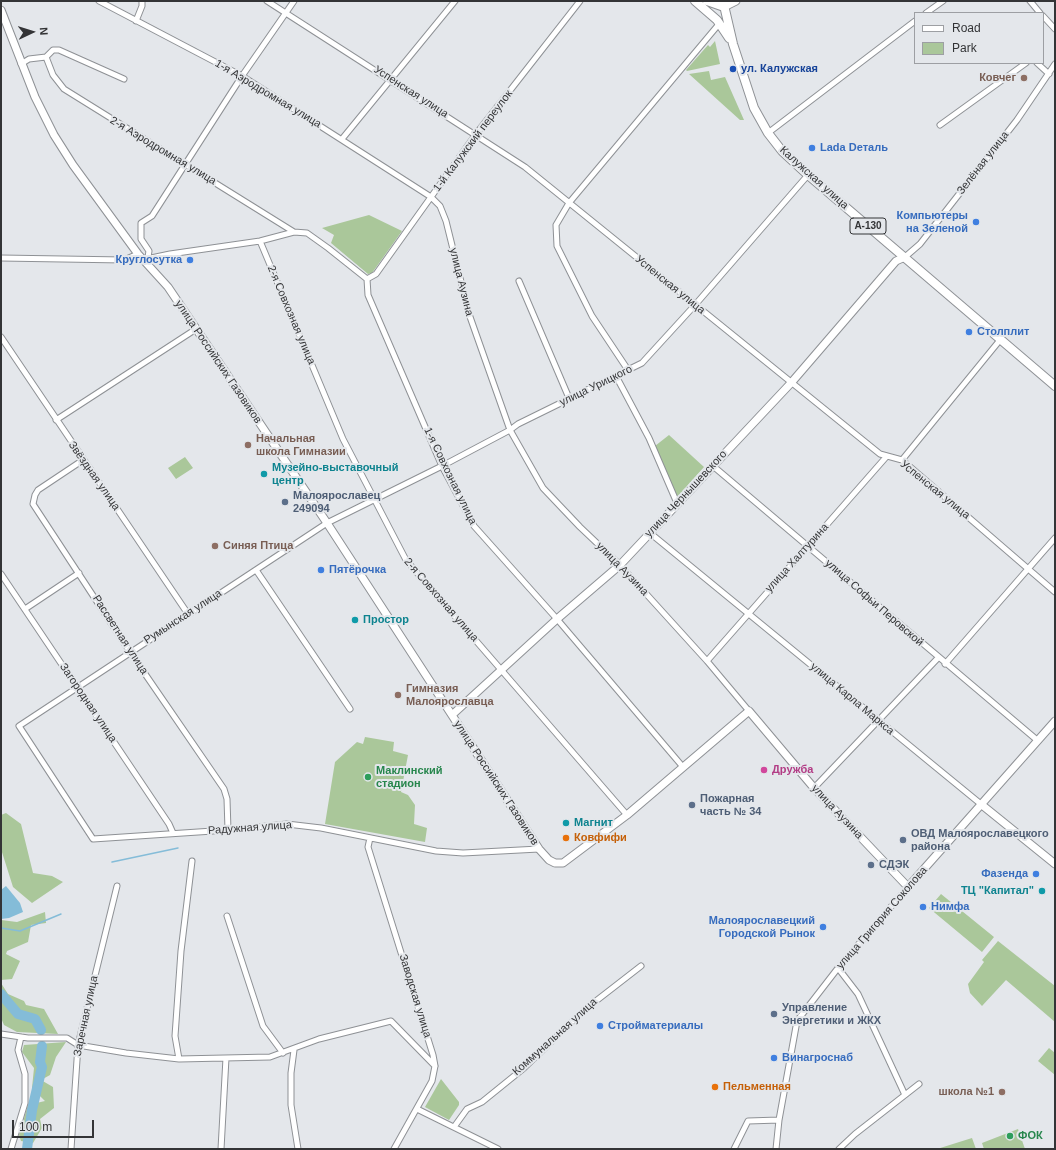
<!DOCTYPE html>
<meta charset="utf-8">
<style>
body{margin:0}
#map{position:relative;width:1056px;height:1150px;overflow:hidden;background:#e4e7eb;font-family:Arial,sans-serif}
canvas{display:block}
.frame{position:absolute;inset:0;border:2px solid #333436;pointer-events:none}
.legend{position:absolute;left:914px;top:12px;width:130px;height:52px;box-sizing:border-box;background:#e4e7eb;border:1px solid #9d9fa3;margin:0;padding:5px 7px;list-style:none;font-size:12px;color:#333436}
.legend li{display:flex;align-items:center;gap:8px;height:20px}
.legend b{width:20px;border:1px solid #9d9fa3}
.north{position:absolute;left:12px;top:12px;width:40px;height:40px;-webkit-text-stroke:3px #e4e7eb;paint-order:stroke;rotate:86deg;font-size:11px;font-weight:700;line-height:16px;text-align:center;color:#333436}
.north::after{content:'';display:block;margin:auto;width:14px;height:18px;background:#333436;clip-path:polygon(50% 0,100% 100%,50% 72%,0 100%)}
.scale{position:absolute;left:12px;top:1120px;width:82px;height:18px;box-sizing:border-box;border:2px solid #333436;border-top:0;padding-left:5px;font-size:12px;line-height:14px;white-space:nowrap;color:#333436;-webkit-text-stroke:3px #e4e7eb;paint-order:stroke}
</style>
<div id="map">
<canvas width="1056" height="1150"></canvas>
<div class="frame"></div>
<ul class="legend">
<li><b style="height:5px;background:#fff"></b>Road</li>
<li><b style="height:11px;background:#aac79a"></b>Park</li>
</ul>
<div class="north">N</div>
<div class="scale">100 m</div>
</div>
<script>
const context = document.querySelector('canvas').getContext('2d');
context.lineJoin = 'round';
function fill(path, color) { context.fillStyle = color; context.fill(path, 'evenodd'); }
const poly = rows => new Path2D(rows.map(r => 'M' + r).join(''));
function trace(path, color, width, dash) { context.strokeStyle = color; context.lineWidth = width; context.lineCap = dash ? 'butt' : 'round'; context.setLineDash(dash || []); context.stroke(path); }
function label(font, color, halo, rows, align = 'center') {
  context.font = font + ' Arial,sans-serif'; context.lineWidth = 4; context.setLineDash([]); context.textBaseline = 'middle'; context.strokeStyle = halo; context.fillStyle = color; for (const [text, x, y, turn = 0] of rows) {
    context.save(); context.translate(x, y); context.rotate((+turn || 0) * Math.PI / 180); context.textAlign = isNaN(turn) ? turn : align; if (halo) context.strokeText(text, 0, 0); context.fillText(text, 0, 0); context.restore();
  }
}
const green = poly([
 [715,41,720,64,687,71,686,70,708,45,710,47],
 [709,71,711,80,725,77,744,120,740,120,689,74],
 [369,215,402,231,372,273,368,274,331,243,334,235,322,228],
 [669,435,704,467,677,497,655,446],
 [185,457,193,468,176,479,168,468],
 [365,737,394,742,393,751,408,755,401,792,408,795,415,805,414,824,427,828,425,842,325,824,335,762,357,742,363,744],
 [6,813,21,824,33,873,52,876,63,882,32,903,13,887,1,849,1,815],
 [941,894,994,937,982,952,929,908],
 [45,912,46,923,31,925,28,942,7,951,6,954,20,961,12,979,1,980,1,920,17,922],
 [998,941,1055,986,1055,1022,1006,980,982,1006,970,993,968,984,984,962,982,960],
 [1,983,8,994,24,1001,26,1005,44,1009,58,1034,17,1032,4,1025,1,1018],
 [66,1042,56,1057,50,1075,41,1080,53,1087,54,1108,40,1119,42,1128,33,1143,21,1141,19,1135,28,1105,45,1101,32,1088,34,1068,22,1052,24,1045],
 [1049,1048,1055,1053,1055,1075,1038,1061],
 [441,1079,459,1102,459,1105,449,1120,425,1107],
 [1018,1129,1025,1149,984,1149,982,1143],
 [972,1138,976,1149,937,1149]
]);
const water = poly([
 [6,886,20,903,23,912,9,918,1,919,1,890]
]);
const stream = poly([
 [112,862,178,848],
 [1,928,20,931,61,914]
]);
const river = poly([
 [1,994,18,1014,35,1019,41,1030],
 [27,1149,32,1110,42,1067,40,1062,42,1046]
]);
const street = poly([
 [99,1,242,76,431,197,440,206,446,221,469,314,510,430,543,488,580,527,620,565,707,661,749,711],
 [267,1,525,167,880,454,902,460,1055,592],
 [1030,1,1040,13],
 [926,13,943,1],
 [1043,16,1055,29],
 [136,21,142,6,142,1],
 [46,57,53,75,64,89,294,232],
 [46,57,53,50,59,50,124,79],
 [1037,63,1049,74],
 [21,64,29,59,46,57],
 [940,125,1026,63],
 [768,133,915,21],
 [342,139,455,1],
 [260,241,343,439,406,560,627,815],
 [905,257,920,244,1017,120,1055,64],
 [1,258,124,260,138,254],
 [146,263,151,258,170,254,260,241,294,232,307,233,328,248,367,279,368,295,442,466,474,526,557,619,683,767],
 [147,263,149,251,141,239,141,223,152,216,242,76,294,1],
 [367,279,376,274,476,134,580,1],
 [519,281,569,398],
 [1,337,188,614],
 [628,370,592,316,557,246,556,225,569,203,719,24],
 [616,376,649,438,677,503],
 [56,420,196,329],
 [83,460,38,490,35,495,33,504,130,652,224,789,227,799,228,830],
 [902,460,1000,340],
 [713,466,1037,740],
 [650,533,982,805],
 [256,570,350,709],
 [1,574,169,824,173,833],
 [25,609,79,573],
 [707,661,887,456],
 [945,664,1055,538],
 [814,788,938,658],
 [370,838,368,847,433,1055,435,1066,432,1081,394,1149],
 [539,849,463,853,436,851,321,828,287,824,228,830,93,839,19,726,327,523,442,466,510,430,518,424,642,363,695,305,808,175],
 [227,916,263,1026,283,1053],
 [838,968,858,994,905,1095],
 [1,1034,28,1038,67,1038,78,1045,126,1053,179,1059,270,1057,319,1039,391,1021,435,1066],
 [294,1050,291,1073,291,1105,298,1149],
 [179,1059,175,1036,181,951,192,861],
 [417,1109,498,1149],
 [454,1127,467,1109,482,1102,524,1068,583,1011,641,966],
 [11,1149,25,1103,25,1074,18,1050,21,1037],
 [71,1149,78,1045,117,886],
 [221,1149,226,1058],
 [734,1149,748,1121,779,1120],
 [776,1149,779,1120,797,1021,838,968,908,887],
 [839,1149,855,1134,919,1084]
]);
const secondary = poly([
 [724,7,736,1],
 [1,10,35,97,54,135,73,165,138,254,168,287,327,523,539,849,549,860,555,863,563,863,627,815,749,711,814,788,908,887,1055,721],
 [452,715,557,619,620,565,791,383,896,261,905,257],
 [982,805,1055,864]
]);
const primary = poly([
 [695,1,717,20,729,38],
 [707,1,724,7],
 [723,1,733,44,754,108,768,133,782,151,808,175,1055,386]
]);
const markers = [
 [733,69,4,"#1a4fb4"],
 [1024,78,4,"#8d6e63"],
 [812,148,4,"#3f7fe0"],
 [976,222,4,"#3f7fe0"],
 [190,260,4,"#3f7fe0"],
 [969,332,4,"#3f7fe0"],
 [248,445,4,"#8d6e63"],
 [264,474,4,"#0f9aa8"],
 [285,502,4,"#5c6f8a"],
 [215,546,4,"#8d6e63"],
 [321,570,4,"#3f7fe0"],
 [355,620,4,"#0f9aa8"],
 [398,695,4,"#8d6e63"],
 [764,770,4,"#d1479c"],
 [368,777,4,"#2e9e5b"],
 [692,805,4,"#5c6f8a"],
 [566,823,4,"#0f9aa8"],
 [566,838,4,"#e8710a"],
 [903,840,4,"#5c6f8a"],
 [871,865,4,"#5c6f8a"],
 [1036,874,4,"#3f7fe0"],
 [1042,891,4,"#0f9aa8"],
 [923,907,4,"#3f7fe0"],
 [823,927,4,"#3f7fe0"],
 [774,1014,4,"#5c6f8a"],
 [600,1026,4,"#3f7fe0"],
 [774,1058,4,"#3f7fe0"],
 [715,1087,4,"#e8710a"],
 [1002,1092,4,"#8d6e63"],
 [1010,1136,4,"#2e9e5b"]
];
const shields = [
 [868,226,36]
];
const shieldNames = [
 ["А-130",868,226]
];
const transitNames = [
 ["ул. Калужская",741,69]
];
const educationNames = [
 ["Ковчег",1016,78,"right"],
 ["Начальная",256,439],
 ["школа Гимназии",256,452],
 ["Синяя Птица",223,546],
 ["Гимназия",406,689],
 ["Малоярославца",406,702],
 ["школа №1",994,1092,"right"]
];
const streetNames = [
 ["Успенская улица",411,92,33],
 ["1-я Аэродромная улица",268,94,31],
 ["1-й Калужский переулок",473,141,-53],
 ["2-я Аэродромная улица",163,151,31],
 ["Зелёная улица",983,163,-52],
 ["Калужская улица",814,178,42],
 ["улица Аузина",461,282,76],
 ["Успенская улица",670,285,39],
 ["2-я Совхозная улица",291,315,67],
 ["улица Российских Газовиков",218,362,56],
 ["улица Урицкого",596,386,-26],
 ["Звёздная улица",94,476,55],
 ["1-я Совхозная улица",450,476,64],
 ["Успенская улица",935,490,39],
 ["улица Чернышевского",686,494,-47],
 ["улица Халтурина",797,558,-48],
 ["улица Аузина",622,569,46],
 ["2-я Совхозная улица",441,600,49],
 ["улица Софьи Перовской",874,603,41],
 ["Румынская улица",183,617,-33],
 ["Рассветная улица",120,635,57],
 ["улица Карла Маркса",852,699,40],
 ["Загородная улица",88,703,56],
 ["улица Российских Газовиков",496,783,57],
 ["улица Аузина",837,812,47],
 ["Радужная улица",250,828,-4],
 ["улица Григория Соколова",882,918,-49],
 ["Заводская улица",415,996,73],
 ["Заречная улица",86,1016,-78],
 ["Коммунальная улица",555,1037,-42]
];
const shopNames = [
 ["Lada Dеталь",820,148],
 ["Компьютеры",968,216,"right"],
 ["на Зеленой",968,229,"right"],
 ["Круглосутка",182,260,"right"],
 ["Столплит",977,332],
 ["Пятёрочка",329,570],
 ["Фазенда",1028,874,"right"],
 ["Нимфа",931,907],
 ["Малоярославецкий",815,921,"right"],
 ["Городской Рынок",815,934,"right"],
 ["Стройматериалы",608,1026],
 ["Винагроснаб",782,1058]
];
const cultureNames = [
 ["Музейно-выставочный",272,468],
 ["центр",272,481],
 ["Простор",363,620],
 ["Магнит",574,823],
 ["ТЦ \"Капитал\"",1034,891,"right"]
];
const serviceNames = [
 ["Малоярославец",293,496],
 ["249094",293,509],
 ["Пожарная",700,799],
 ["часть № 34",700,812],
 ["ОВД Малоярославецкого",911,834],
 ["района",911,847],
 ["СДЭК",879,865],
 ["Управление",782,1008],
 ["Энергетики и ЖКХ",782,1021]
];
const hotelNames = [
 ["Дружба",772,770]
];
const leisureNames = [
 ["Маклинский",376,771],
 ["стадион",376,784],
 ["ФОК",1018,1136]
];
const foodNames = [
 ["Ковфифи",574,838],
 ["Пельменная",723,1087]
];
fill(green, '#aac79a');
fill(water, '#84bcd8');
trace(stream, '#84bcd8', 1.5);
trace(river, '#84bcd8', 10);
trace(street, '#8e9195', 7);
trace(secondary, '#8e9195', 9);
trace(primary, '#8e9195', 10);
trace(street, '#fff', 5);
trace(secondary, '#fff', 7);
trace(primary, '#fff', 8);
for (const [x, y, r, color] of markers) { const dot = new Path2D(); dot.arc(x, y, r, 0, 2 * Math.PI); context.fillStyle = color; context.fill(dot); trace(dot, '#e4e7eb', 1.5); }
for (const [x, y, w] of shields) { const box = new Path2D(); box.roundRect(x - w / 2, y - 8, w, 16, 3); context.fillStyle = '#e4e7eb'; context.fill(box); trace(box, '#333436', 1); }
label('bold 10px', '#333436', null, shieldNames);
label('bold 11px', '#164399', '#e4e7eb', transitNames, 'left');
label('bold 11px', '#785e54', '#e4e7eb', educationNames, 'left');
label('11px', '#333436', '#e4e7eb', streetNames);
label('bold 11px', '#366cbe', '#e4e7eb', shopNames, 'left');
label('bold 11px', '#0d838f', '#e4e7eb', cultureNames, 'left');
label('bold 11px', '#4e5e75', '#e4e7eb', serviceNames, 'left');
label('bold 11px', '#b23c85', '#e4e7eb', hotelNames, 'left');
label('bold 11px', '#27864d', '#e4e7eb', leisureNames, 'left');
label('bold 11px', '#c56008', '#e4e7eb', foodNames, 'left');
</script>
